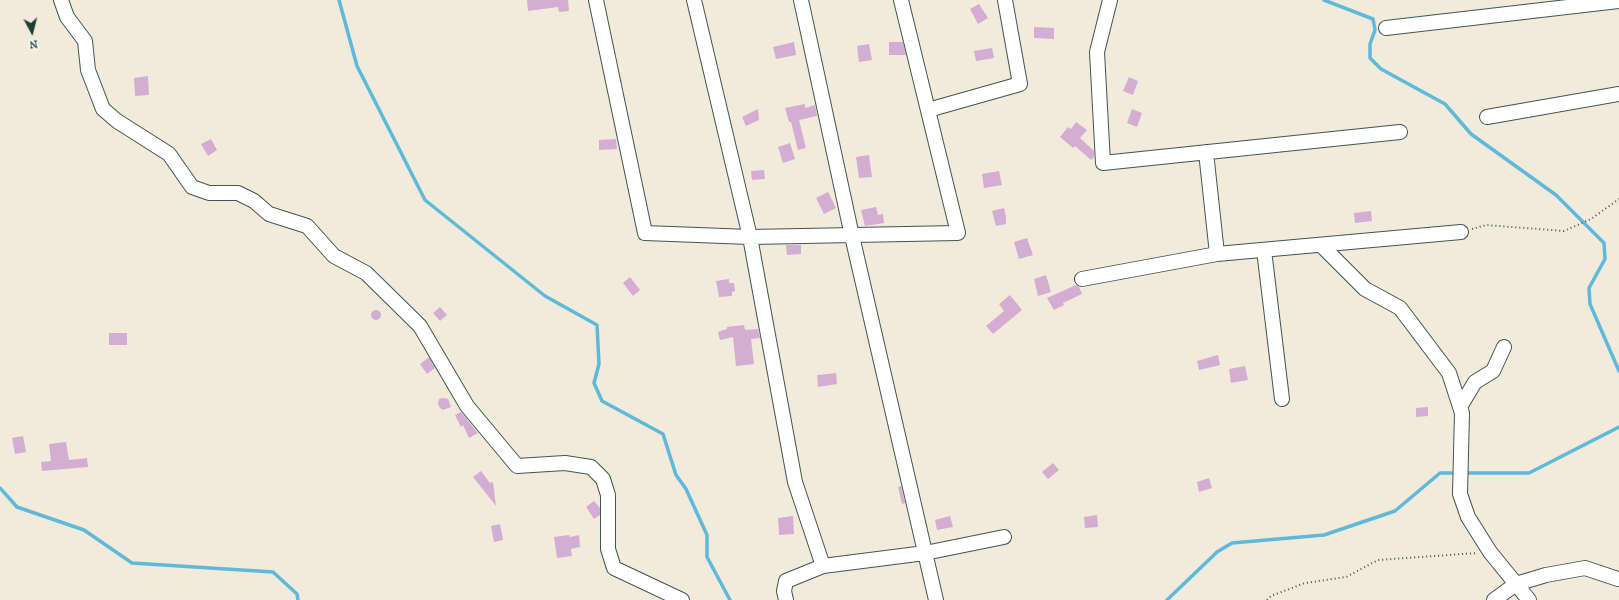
<!DOCTYPE html>
<style>
body{margin:0}
#map{position:relative;width:1619px;height:600px;overflow:hidden;background:#f2ebdb;font-family:"IM FELL French Canon",serif}
canvas{display:block}
.north{position:absolute;left:12px;top:12px;width:40px;height:40px;-webkit-text-stroke:3px #f6f6f2;paint-order:stroke;rotate:173deg;font-size:11px;font-weight:700;line-height:16px;text-align:center;color:#1f3d34}
.north::after{content:'';display:block;margin:auto;width:14px;height:18px;background:#1f3d34;clip-path:polygon(50% 0,100% 100%,50% 72%,0 100%)}
</style>
<div id="map">
<canvas width="1619" height="600"></canvas>
<div class="north">N</div>
</div>
<script>
const context = document.querySelector('canvas').getContext('2d');
context.lineJoin = 'round';
const poly = rows => new Path2D(rows.map(r => 'M' + r).join(''));
function trace(path, color, width, dash) { context.strokeStyle = color; context.lineWidth = width; context.lineCap = dash ? 'butt' : 'round'; context.setLineDash(dash || []); context.stroke(path); }
function fill(path, color) { context.fillStyle = color; context.fill(path, 'evenodd'); }
const stream = poly([
 [339,0,357,66,425,200,545,296,597,325,599,364,594,383,602,401,663,434,676,475,686,489,707,535,707,557,730,600],
 [1324,0,1373,19,1375,30,1370,44,1370,58,1381,69,1445,104,1471,134,1556,195,1604,243,1605,259,1589,288,1590,304,1619,371],
 [1464,473,1529,473,1619,427],
 [0,488,17,507,84,530,132,563,273,572,297,594,298,600],
 [1167,600,1217,552,1232,543,1324,535,1395,511,1440,473,1458,473]
]);
const building = poly([
 [527,0,568,0,569,11,559,12,558,7,528,11],
 [979,4,988,18,978,24,970,9],
 [1034,27,1054,28,1054,39,1034,38],
 [794,42,796,55,776,59,773,47],
 [889,42,903,42,906,55,889,55],
 [869,44,872,60,859,62,857,46],
 [992,48,994,58,976,61,974,51],
 [148,76,149,95,135,96,134,78],
 [1129,77,1138,81,1133,95,1123,91],
 [805,104,805,108,815,105,817,116,799,120,806,148,798,150,791,122,789,122,785,108],
 [758,109,759,120,746,126,742,117],
 [1132,109,1142,113,1137,127,1127,123],
 [1076,122,1087,130,1080,138,1094,151,1094,157,1091,160,1075,146,1073,148,1060,137,1068,127,1071,129],
 [211,139,217,150,208,156,201,144],
 [616,139,617,149,599,150,599,140],
 [790,143,795,159,783,163,778,147],
 [869,155,872,177,859,178,856,157],
 [764,170,765,179,752,180,751,171],
 [999,171,1002,185,984,188,982,174],
 [828,192,836,208,824,214,816,198],
 [876,207,878,215,883,214,884,223,865,226,861,210],
 [1004,208,1006,217,1006,224,996,226,992,211],
 [1371,211,1372,221,1355,223,1354,213],
 [1027,238,1033,255,1019,259,1014,242],
 [786,245,801,245,801,254,787,255],
 [1046,275,1051,292,1038,296,1034,279],
 [630,277,640,290,633,296,623,283],
 [729,279,729,283,734,283,735,291,732,292,732,296,719,297,716,281],
 [1076,285,1079,287,1082,294,1063,303,1064,305,1054,310,1047,298],
 [1010,295,1022,310,993,334,986,326,1004,311,999,304],
 [440,307,447,315,440,321,433,313],
 '371 315a5 5 0 1 1 10 0a5 5 0 1 1-10 0Z',
 [744,325,745,330,758,329,760,338,751,339,754,364,736,366,733,337,720,340,718,332,727,329,727,327],
 [109,333,127,333,127,345,109,345],
 [1218,355,1220,365,1199,370,1197,361],
 [429,357,435,368,427,374,420,364],
 [1245,366,1248,380,1231,383,1229,369],
 [836,373,837,384,818,387,817,375],
 [443,398,448,399,451,407,443,410,440,408,438,404,439,399],
 [1428,407,1428,416,1416,417,1416,408],
 [461,412,478,433,469,438,463,425,461,427,455,415],
 [23,436,26,452,15,454,12,438],
 [66,442,69,460,87,458,88,467,42,471,41,462,51,461,49,444],
 [1053,463,1059,470,1048,479,1042,472],
 [481,471,490,483,493,482,496,506,473,477],
 [1209,478,1212,488,1199,492,1197,482],
 [901,486,905,503,902,504,898,487],
 [594,501,600,508,600,515,594,519,586,507],
 [1097,515,1098,527,1085,528,1084,517],
 [793,516,794,534,779,535,778,518],
 [950,516,953,527,937,530,935,520],
 [500,524,503,540,494,542,491,526],
 [569,535,570,537,579,535,580,547,571,549,572,556,557,558,554,537]
]);
const path = poly([
 [1472,229,1486,225,1564,231,1591,219,1619,199],
 [1267,600,1271,596,1305,583,1346,577,1378,560,1477,553]
]);
const minor = poly([
 [61,0,67,17,85,41,88,70,103,109,117,121,169,154,192,187,209,193,238,193,254,201,269,214,307,226,334,256,366,273,420,326,467,406,517,466,565,463,591,467,603,479,608,495,608,549,614,568,682,600],
 [596,0,645,233,750,237,958,233,901,0],
 [694,0,750,237,795,482,823,566],
 [801,0,852,236,936,600],
 [1110,0,1097,52,1103,163,1400,132],
 [1386,28,1619,1],
 [928,110,1020,84,1005,0],
 [1487,117,1619,94],
 [1206,152,1217,254],
 [1321,245,1365,289,1400,308,1449,373,1462,413,1460,494,1468,517,1490,552,1529,600],
 [1264,250,1282,399],
 [1082,279,1217,254,1461,232],
 [1460,407,1475,382,1493,371,1504,347],
 [786,600,784,591,786,581,823,566,925,553,1004,537],
 [1494,600,1516,584,1546,575,1585,568,1618,579]
]);
trace(stream, '#5eb9db', 3.5);
fill(building, '#d4add2');
trace(minor, '#3f574d', 16);
trace(path, '#3f574d', 2, [1, 3]);
trace(minor, '#fff', 14);
</script>
